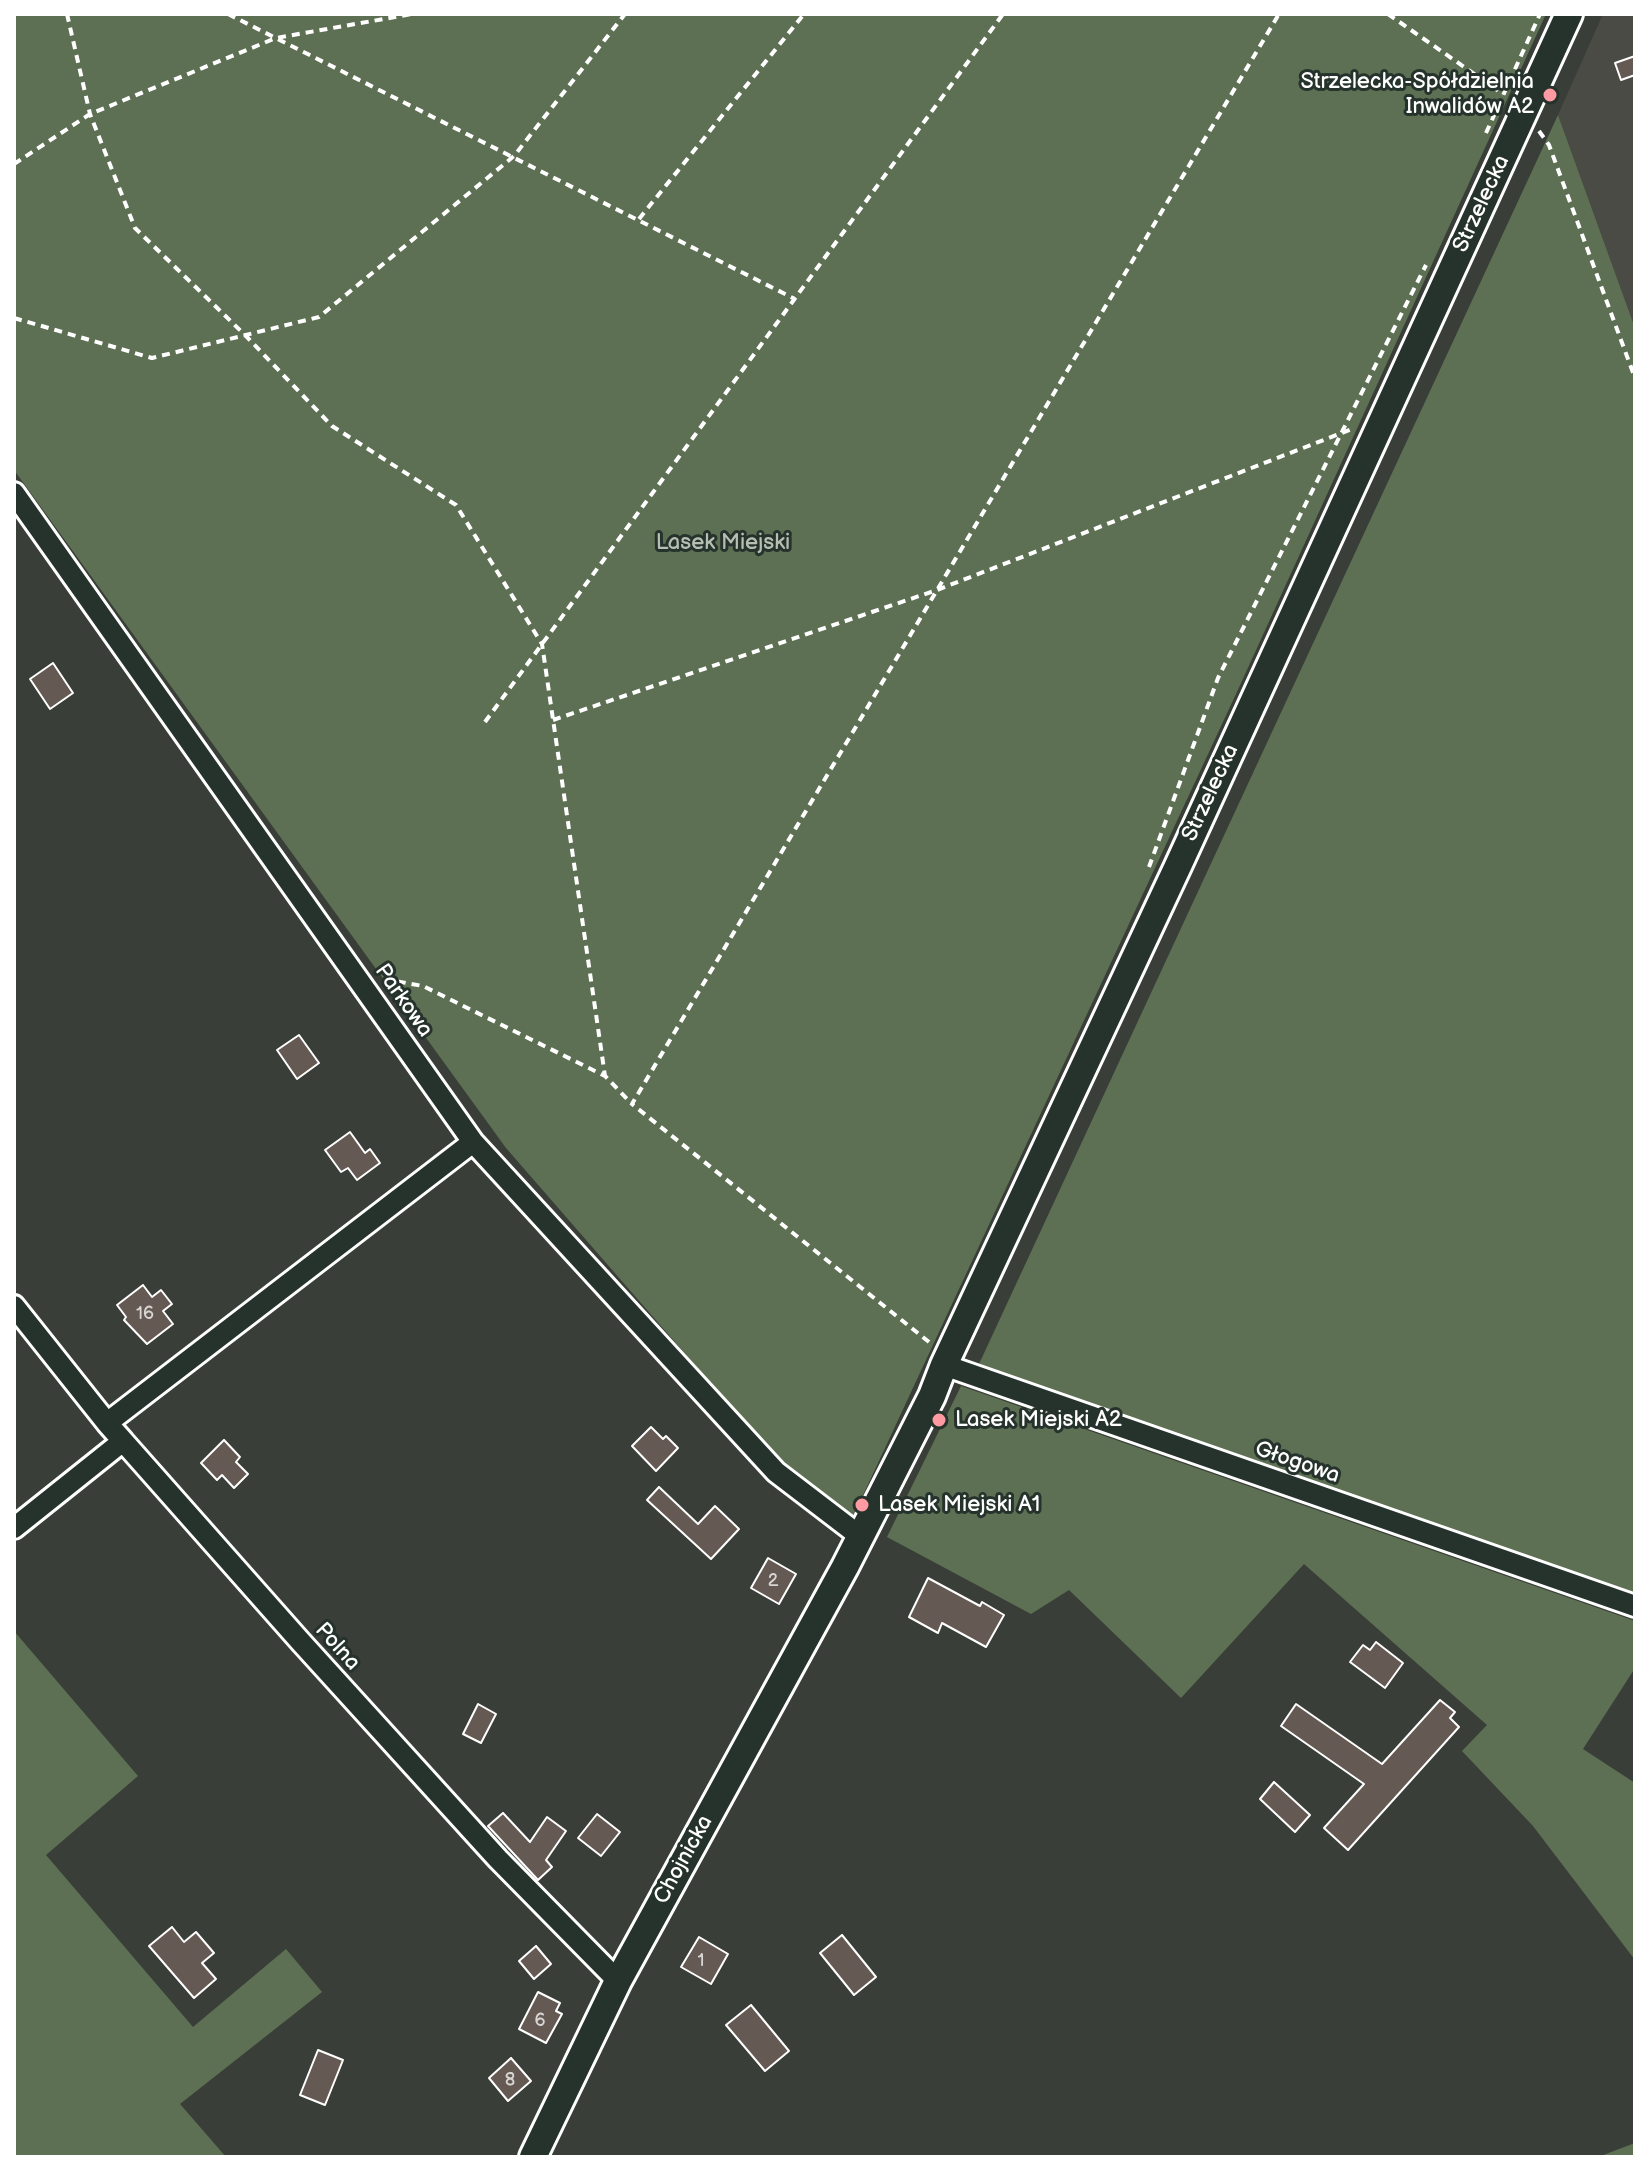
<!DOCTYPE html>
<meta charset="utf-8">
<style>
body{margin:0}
#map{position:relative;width:1649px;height:2171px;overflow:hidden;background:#393f38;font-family:"Balsamiq Sans",sans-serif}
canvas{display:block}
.frame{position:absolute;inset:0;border:16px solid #fff;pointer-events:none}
</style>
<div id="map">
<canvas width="1649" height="2171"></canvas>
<div class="frame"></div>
</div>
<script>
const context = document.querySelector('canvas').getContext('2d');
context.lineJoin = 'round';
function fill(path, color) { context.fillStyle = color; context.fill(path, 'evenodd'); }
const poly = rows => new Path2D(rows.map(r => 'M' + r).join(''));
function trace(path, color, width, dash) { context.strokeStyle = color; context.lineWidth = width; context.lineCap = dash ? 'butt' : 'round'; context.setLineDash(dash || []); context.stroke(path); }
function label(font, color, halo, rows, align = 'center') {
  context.font = font + ' "Balsamiq Sans",sans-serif'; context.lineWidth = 6; context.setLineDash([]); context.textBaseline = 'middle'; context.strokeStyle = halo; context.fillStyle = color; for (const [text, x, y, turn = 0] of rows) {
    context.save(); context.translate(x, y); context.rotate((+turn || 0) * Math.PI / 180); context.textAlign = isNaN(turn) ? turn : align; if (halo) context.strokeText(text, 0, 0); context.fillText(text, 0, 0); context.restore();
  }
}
const built = poly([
 [1603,14,1635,14,1635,328,1558,115]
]);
const green = poly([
 [14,14,1546,14,1236,694,851,1521,782,1465,506,1148,14,470],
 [1558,115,1635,328,1635,1599,979,1364],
 [961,1386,1635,1621,1635,1668,1583,1749,1635,1783,1635,1960,1533,1826,1462,1751,1487,1725,1304,1564,1181,1698,1069,1590,1031,1614,887,1537],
 [14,1631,138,1776,46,1855,193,2027,286,1949,322,1992,180,2104,226,2157,14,2157],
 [1635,2143,1635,2157,1598,2157]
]);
const building = poly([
 [1635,56,1635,75,1621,80,1615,63,1635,56],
 [53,663,73,693,50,709,30,679,53,663],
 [299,1035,319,1063,297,1079,277,1050,299,1035],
 [350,1132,365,1153,370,1149,380,1163,357,1180,348,1168,341,1172,325,1150,350,1132],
 [143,1285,152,1297,161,1290,172,1304,163,1311,173,1324,147,1344,124,1320,126,1317,117,1305,143,1285],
 [651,1427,663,1439,666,1436,678,1448,656,1471,632,1446,651,1427],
 [224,1440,240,1457,236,1462,248,1474,234,1488,222,1475,217,1480,201,1463,224,1440],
 [659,1487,698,1524,715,1506,739,1529,711,1559,647,1500,659,1487],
 [768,1558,796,1574,779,1604,751,1588,768,1558],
 [928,1578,980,1606,982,1602,1004,1615,986,1647,942,1623,938,1633,909,1617,928,1578],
 [1376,1642,1403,1663,1385,1688,1350,1662,1363,1645,1370,1650,1376,1642],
 [1440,1700,1455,1712,1450,1718,1459,1727,1348,1850,1324,1828,1364,1784,1281,1726,1296,1704,1382,1764,1440,1700],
 [478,1704,496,1714,481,1743,463,1734,478,1704],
 [1274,1782,1310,1815,1295,1832,1260,1799,1274,1782],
 [503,1813,530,1842,547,1817,566,1831,546,1860,552,1867,538,1880,488,1826,503,1813],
 [597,1814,620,1832,601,1856,578,1838,597,1814],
 [172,1927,184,1942,196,1932,214,1953,202,1963,216,1979,194,1998,149,1946,172,1927],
 [842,1935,876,1977,854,1995,820,1953,842,1935],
 [699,1937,728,1954,711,1984,681,1967,699,1937],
 [536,1946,551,1964,534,1979,519,1961,536,1946],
 [538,1992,560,2003,556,2011,562,2014,546,2043,519,2029,538,1992],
 [751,2005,789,2051,765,2071,726,2025,751,2005],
 [318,2050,343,2060,325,2105,300,2095,318,2050],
 [511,2058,531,2081,508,2101,489,2078,511,2058]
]);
const path = poly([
 [67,14,90,114,135,228,246,336,332,426,456,505,542,644,605,1076],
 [228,14,795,299],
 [1388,14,1503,94],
 [1539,131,1549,145,1635,378],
 [1486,133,1540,14],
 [14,164,90,114,276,38,412,14],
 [639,219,804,14],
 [14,318,152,358,319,317,514,156,625,14],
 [553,720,937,590,1352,429],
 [485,722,1003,14],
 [1149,867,1218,678,1426,265],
 [384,979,423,986,605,1076,632,1104],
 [929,1342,632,1104,1279,14]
]);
const minor = poly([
 [14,493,473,1142,107,1423,123,1441],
 [473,1142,776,1472,861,1537],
 [14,1306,107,1423],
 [944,1365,1635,1606],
 [14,1528,123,1441,300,1641,498,1859,618,1981]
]);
const tertiary = poly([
 [533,2157,618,1981,845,1567,932,1396,944,1365,1178,866,1569,14]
]);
const markers = [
 [1550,95,8,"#ff9aa2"],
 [939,1420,8,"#ff9aa2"],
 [862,1505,8,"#ff9aa2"]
];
const numberNames = [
 ["16",145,1314],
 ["2",773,1581],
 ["1",701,1961],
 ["6",540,2021],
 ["8",510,2080]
];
const poiNames = [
 ["Strzelecka-Spółdzielnia",1534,82,"right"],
 ["Inwalidów A2",1534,107,"right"],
 ["Lasek Miejski A2",955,1420],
 ["Lasek Miejski A1",878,1505]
];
const streetNames = [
 ["Strzelecka",1482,204,-65],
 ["Strzelecka",1211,793,-65],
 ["Parkowa",403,1001,55],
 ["Głogowa",1297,1463,19],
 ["Polna",337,1647,48],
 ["Chojnicka",684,1860,-61]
];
const parkNames = [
 ["Lasek Miejski",723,543]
];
fill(built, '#4a4b44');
fill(green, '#5e7053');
fill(building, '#655a53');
trace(building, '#fff', 2);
trace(minor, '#fff', 26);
trace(tertiary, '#fff', 32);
trace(path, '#fff', 4, [8, 6]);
trace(minor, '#26332d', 20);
trace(tertiary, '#26332d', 26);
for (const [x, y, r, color] of markers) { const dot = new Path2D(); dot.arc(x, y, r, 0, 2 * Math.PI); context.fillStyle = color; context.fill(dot); trace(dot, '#26332d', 3); }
label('18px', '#d8d6d4', null, numberNames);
label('22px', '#fff', '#26332d', poiNames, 'left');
label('22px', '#fff', '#26332d', streetNames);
label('22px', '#b7bfb2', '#26332d', parkNames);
</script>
